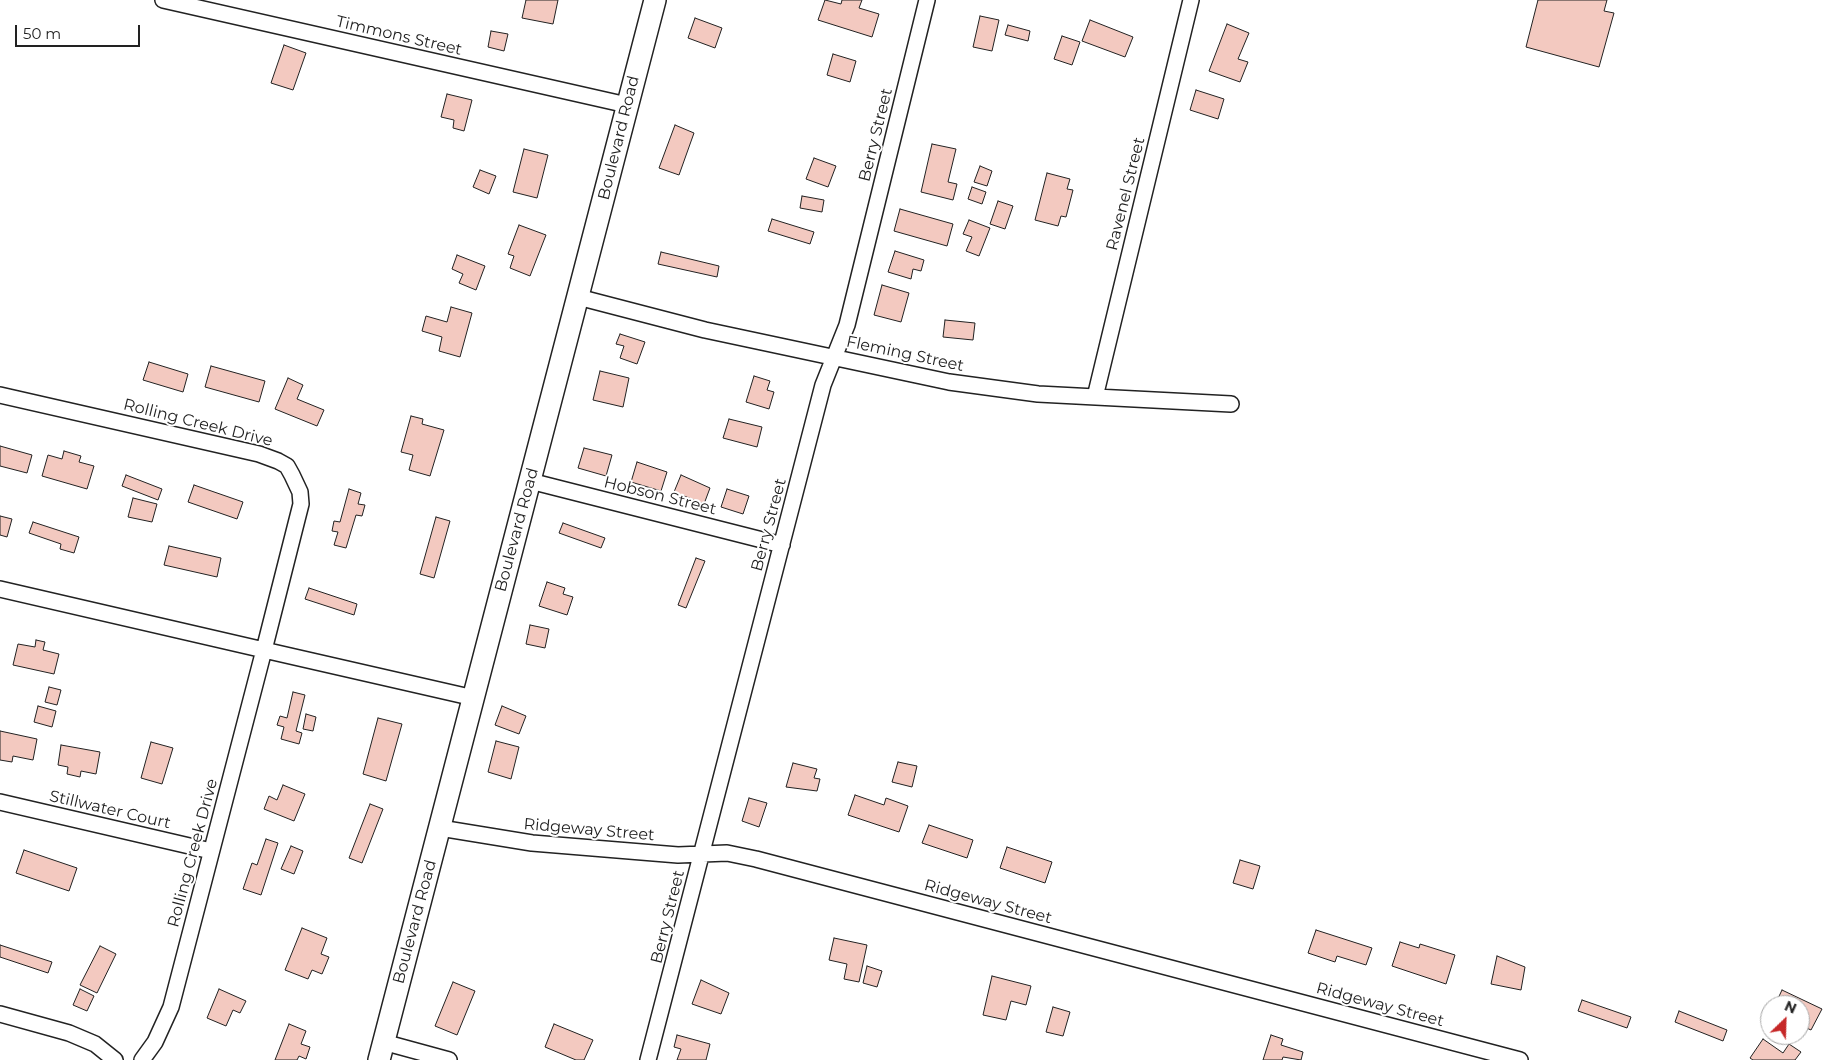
<!DOCTYPE html>
<style>
body{margin:0}
#map{position:relative;width:1825px;height:1060px;overflow:hidden;background:#fff;font-family:Montserrat,sans-serif}
canvas{display:block}
.north{position:absolute;left:1760px;top:995px;width:50px;height:50px;box-sizing:border-box;background:#fff;border:1px solid #a7a7a7;border-radius:50%;rotate:24deg;font-size:14px;font-weight:700;line-height:20px;text-align:center;color:#222}
.north::after{content:'';display:block;margin:auto;width:18px;height:22px;background:#c62828;clip-path:polygon(50% 0,100% 100%,50% 72%,0 100%)}
.scale{position:absolute;left:15px;top:25px;width:125px;height:22px;box-sizing:border-box;border:2px solid #222;border-top:0;padding-left:6px;font-size:15px;line-height:18px;white-space:nowrap;color:#222;-webkit-text-stroke:4px #fff;paint-order:stroke}
</style>
<div id="map">
<canvas width="1825" height="1060"></canvas>
<div class="north">N</div>
<div class="scale">50 m</div>
</div>
<script>
const context = document.querySelector('canvas').getContext('2d');
context.lineJoin = 'round';
function fill(path, color) { context.fillStyle = color; context.fill(path, 'evenodd'); }
const poly = rows => new Path2D(rows.map(r => 'M' + r).join(''));
function trace(path, color, width, dash) { context.strokeStyle = color; context.lineWidth = width; context.lineCap = dash ? 'butt' : 'round'; context.setLineDash(dash || []); context.stroke(path); }
function label(font, color, halo, rows, align = 'center') {
  context.font = font + ' Montserrat,sans-serif'; context.lineWidth = 4; context.setLineDash([]); context.textBaseline = 'middle'; context.strokeStyle = halo; context.fillStyle = color; for (const [text, x, y, turn = 0] of rows) {
    context.save(); context.translate(x, y); context.rotate((+turn || 0) * Math.PI / 180); context.textAlign = isNaN(turn) ? turn : align; if (halo) context.strokeText(text, 0, 0); context.fillText(text, 0, 0); context.restore();
  }
}
const building = poly([
 [526,0,558,0,553,24,522,18,526,0],
 [825,0,841,4,842,0,862,0,859,8,879,14,872,37,818,20,825,0],
 [1538,0,1607,0,1604,11,1614,13,1599,67,1526,47,1538,0],
 [980,16,999,20,992,51,973,47,980,16],
 [695,18,722,28,715,48,688,38,695,18],
 [1090,20,1133,37,1125,57,1082,41,1090,20],
 [1227,24,1249,33,1238,59,1248,62,1240,82,1209,71,1227,24],
 [1008,25,1030,31,1028,41,1005,35,1008,25],
 [491,31,508,34,504,51,488,47,491,31],
 [1062,36,1080,42,1072,65,1054,59,1062,36],
 [284,45,306,53,293,90,271,83,284,45],
 [833,54,856,61,850,82,827,75,833,54],
 [1196,90,1224,99,1218,119,1190,110,1196,90],
 [447,94,472,100,464,131,453,128,454,120,441,117,447,94],
 [675,125,694,133,679,175,659,168,675,125],
 [932,144,956,149,948,182,957,184,953,200,921,192,932,144],
 [524,149,548,155,537,198,513,192,524,149],
 [814,158,836,166,828,187,806,179,814,158],
 [980,166,992,171,987,186,974,182,980,166],
 [480,170,496,176,489,194,473,187,480,170],
 [1047,173,1070,179,1067,189,1073,190,1066,217,1061,216,1058,226,1035,220,1047,173],
 [972,187,986,192,982,204,968,199,972,187],
 [802,196,824,200,822,212,800,208,802,196],
 [998,201,1013,206,1005,229,990,224,998,201],
 [900,209,953,224,947,246,894,231,900,209],
 [772,219,814,232,810,244,768,231,772,219],
 [969,220,990,228,979,256,966,251,972,237,963,234,969,220],
 [519,225,546,235,530,276,510,268,514,256,508,254,519,225],
 [895,251,924,260,921,271,913,269,911,279,888,272,895,251],
 [661,252,719,266,717,277,658,264,661,252],
 [457,255,485,266,476,290,459,283,463,274,452,269,457,255],
 [882,285,909,293,901,322,874,315,882,285],
 [451,307,472,313,460,357,439,351,442,337,422,331,426,316,447,322,451,307],
 [945,320,975,323,973,340,943,337,945,320],
 [620,334,645,342,637,364,620,358,624,346,616,344,620,334],
 [149,362,188,374,183,392,143,380,149,362],
 [211,366,265,381,259,402,205,387,211,366],
 [600,371,629,378,623,407,593,400,600,371],
 [754,376,770,381,767,390,774,392,769,409,746,402,754,376],
 [288,378,303,385,297,399,324,410,317,426,275,409,288,378],
 [411,416,423,419,422,424,444,430,430,476,409,470,413,455,401,452,411,416],
 [729,419,762,427,757,447,723,438,729,419],
 [0,446,32,455,27,473,0,466,0,446],
 [584,448,612,455,606,476,578,468,584,448],
 [64,451,81,456,79,462,94,466,87,489,42,476,48,455,62,459,64,451],
 [637,462,667,472,661,491,631,482,637,462],
 [126,475,162,489,158,500,122,486,126,475],
 [681,475,710,488,704,504,674,492,681,475],
 [194,485,243,502,237,519,188,502,194,485],
 [349,489,361,493,358,504,365,505,362,516,356,515,346,548,334,545,338,532,332,531,334,521,340,522,349,489],
 [727,489,749,496,743,514,721,507,727,489],
 [133,498,157,504,152,522,128,517,133,498],
 [0,516,12,519,7,537,0,535,0,516],
 [436,517,450,521,434,578,420,574,436,517],
 [33,522,79,537,74,553,60,549,61,544,29,533,33,522],
 [563,523,605,538,601,548,559,533,563,523],
 [169,546,221,558,217,577,164,565,169,546],
 [696,558,705,561,686,608,678,605,696,558],
 [547,582,565,588,563,594,573,597,567,615,539,606,547,582],
 [309,588,357,604,354,615,305,599,309,588],
 [530,625,549,629,545,648,526,644,530,625],
 [36,640,45,642,43,650,59,654,54,674,13,665,18,644,35,647,36,640],
 [49,687,61,690,57,705,45,702,49,687],
 [293,692,305,695,296,731,302,733,299,744,281,739,284,727,277,725,280,716,287,718,293,692],
 [38,706,56,711,52,727,34,722,38,706],
 [502,706,526,716,519,734,495,725,502,706],
 [306,714,316,717,313,731,303,729,306,714],
 [378,718,402,724,386,781,363,774,378,718],
 [0,731,37,739,33,760,13,756,12,762,0,760,0,731],
 [496,741,519,747,511,779,488,772,496,741],
 [151,742,173,748,162,784,141,778,151,742],
 [61,745,100,752,96,774,81,771,80,777,67,774,68,767,58,765,61,745],
 [898,762,917,766,912,787,892,782,898,762],
 [793,763,817,769,814,778,820,779,817,791,786,787,793,763],
 [283,785,305,794,294,821,264,809,269,796,277,800,283,785],
 [855,795,884,805,886,798,908,806,899,832,848,815,855,795],
 [749,798,767,803,759,827,742,821,749,798],
 [370,804,383,809,362,863,349,858,370,804],
 [929,825,973,840,967,858,922,843,929,825],
 [266,839,278,843,261,895,243,889,252,863,257,865,266,839],
 [291,846,303,851,294,874,281,869,291,846],
 [1007,847,1052,862,1045,883,1000,868,1007,847],
 [24,850,77,868,69,891,16,873,24,850],
 [1240,860,1260,866,1253,889,1233,883,1240,860],
 [302,928,327,938,321,954,329,957,322,974,312,970,308,979,285,970,302,928],
 [1316,930,1372,948,1366,965,1337,956,1335,962,1308,953,1316,930],
 [834,938,867,945,859,982,844,979,847,964,829,960,834,938],
 [1400,942,1419,948,1420,944,1455,955,1446,984,1392,966,1400,942],
 [0,945,52,962,48,973,0,957,0,945],
 [100,946,116,954,97,993,80,985,100,946],
 [1497,956,1525,967,1521,990,1491,984,1497,956],
 [867,966,882,971,877,987,863,983,867,966],
 [992,976,1031,986,1026,1005,1011,1001,1006,1020,983,1015,992,976],
 [701,980,729,993,721,1014,692,1004,701,980],
 [453,982,475,991,457,1035,435,1026,453,982],
 [80,989,94,996,87,1011,73,1005,80,989],
 [219,989,246,1001,240,1013,233,1010,226,1026,207,1018,219,989],
 [1782,990,1822,1009,1811,1030,1800,1025,1800,1005,1775,1005,1782,990],
 [1582,1000,1631,1017,1627,1028,1578,1011,1582,1000],
 [1053,1007,1070,1012,1063,1036,1046,1032,1053,1007],
 [1679,1011,1727,1030,1723,1041,1675,1022,1679,1011],
 [289,1024,306,1031,301,1044,310,1047,306,1059,299,1056,297,1060,275,1060,289,1024],
 [554,1024,593,1040,584,1060,576,1060,545,1047,554,1024],
 [677,1035,710,1044,706,1060,677,1060,681,1049,674,1047,677,1035],
 [1271,1035,1283,1039,1281,1045,1303,1052,1301,1060,1283,1057,1282,1060,1263,1060,1271,1035],
 [1763,1039,1783,1053,1789,1044,1801,1052,1795,1060,1753,1060,1750,1058,1763,1039]
]);
const street = poly([
 [163,0,627,105],
 [578,297,705,330,949,382,1038,394,1231,404],
 [0,395,259,454,278,461,287,466,292,475,300,492,301,504,264,650,0,589],
 [1095,397,1191,0],
 [530,481,782,545],
 [0,802,211,851],
 [440,828,532,843,678,855,727,853,756,859,1520,1060],
 [0,1014,69,1033,95,1044,115,1060],
 [383,1042,449,1060],
 [142,1060,155,1042,171,1007,264,650,474,698],
 [648,1060,823,385,847,325,927,0]
]);
const secondary = poly([
 [379,1060,655,0]
]);
const streetNames = [
 ["Timmons Street",399,36,13],
 ["Berry Street",876,135,-76],
 ["Boulevard Road",619,138,-76],
 ["Ravenel Street",1126,194,-76],
 ["Fleming Street",905,354,12],
 ["Rolling Creek Drive",198,423,14],
 ["Hobson Street",660,496,14],
 ["Berry Street",769,525,-75],
 ["Boulevard Road",517,530,-75],
 ["Stillwater Court",110,810,13],
 ["Ridgeway Street",589,830,5],
 ["Rolling Creek Drive",193,853,-75],
 ["Ridgeway Street",988,902,15],
 ["Berry Street",668,917,-76],
 ["Boulevard Road",415,922,-75],
 ["Ridgeway Street",1380,1005,15]
];
fill(building, '#f3c9c0');
trace(building, '#222', 1);
trace(street, '#222', 18);
trace(secondary, '#222', 24);
trace(street, '#fff', 15);
trace(secondary, '#fff', 21);
label('16px', '#222', '#fff', streetNames);
</script>
